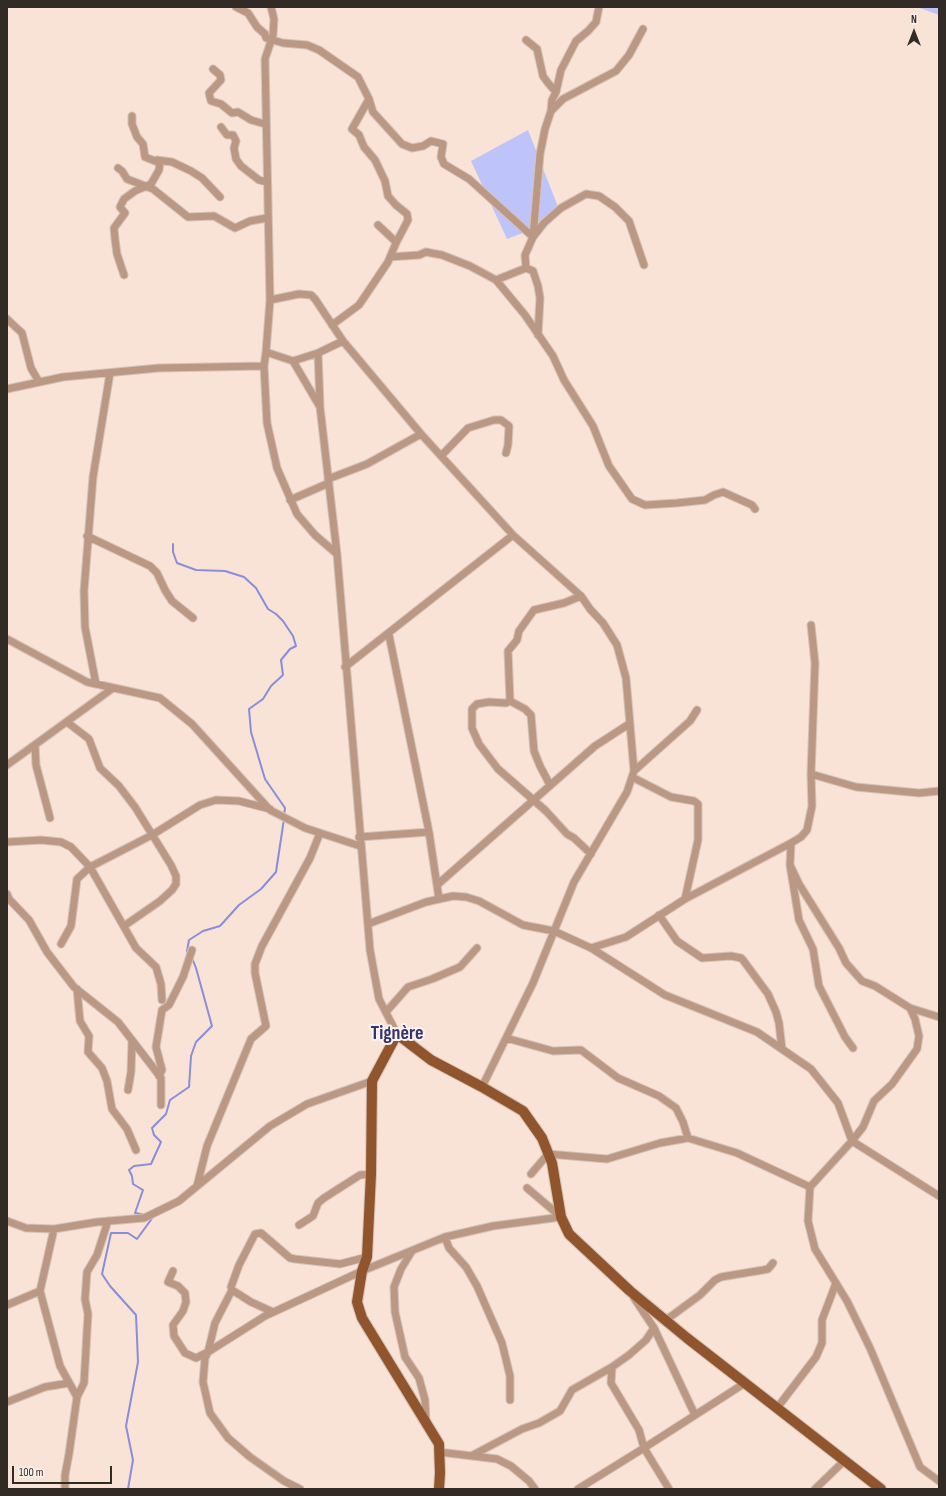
<!DOCTYPE html>
<meta charset="utf-8">
<style>
body{margin:0}
#map{position:relative;width:946px;height:1496px;overflow:hidden;background:#f9e3d6;font-family:"Sofia Sans Condensed",sans-serif}
canvas{display:block}
.frame{position:absolute;inset:0;border:8px solid #322a25;pointer-events:none}
.north{position:absolute;left:894px;top:12px;width:40px;height:40px;-webkit-text-stroke:3px #fcf3ee;paint-order:stroke;rotate:0deg;font-size:11px;font-weight:700;line-height:16px;text-align:center;color:#322a25}
.north::after{content:'';display:block;margin:auto;width:14px;height:18px;background:#322a25;clip-path:polygon(50% 0,100% 100%,50% 72%,0 100%)}
.scale{position:absolute;left:12px;top:1466px;width:100px;height:18px;box-sizing:border-box;border:2px solid #322a25;border-top:0;padding-left:5px;font-size:12px;line-height:14px;white-space:nowrap;color:#322a25;-webkit-text-stroke:3px #fcf3ee;paint-order:stroke}
</style>
<div id="map">
<canvas width="946" height="1496"></canvas>
<div class="frame"></div>
<div class="north">N</div>
<div class="scale">100 m</div>
</div>
<script>
const context = document.querySelector('canvas').getContext('2d');
context.lineJoin = 'round';
function fill(path, color) { context.fillStyle = color; context.fill(path, 'evenodd'); }
const poly = rows => new Path2D(rows.map(r => 'M' + r).join(''));
function trace(path, color, width, dash) { context.strokeStyle = color; context.lineWidth = width; context.lineCap = dash ? 'butt' : 'round'; context.setLineDash(dash || []); context.stroke(path); }
function label(font, color, halo, rows, align = 'center') {
  context.font = font + ' "Sofia Sans Condensed",sans-serif'; context.lineWidth = 4; context.setLineDash([]); context.textBaseline = 'middle'; context.strokeStyle = halo; context.fillStyle = color; for (const [text, x, y, turn = 0] of rows) {
    context.save(); context.translate(x, y); context.rotate((+turn || 0) * Math.PI / 180); context.textAlign = isNaN(turn) ? turn : align; if (halo) context.strokeText(text, 0, 0); context.fillText(text, 0, 0); context.restore();
  }
}
const green = poly([
 [917,7,939,7,939,15],
 [528,130,560,212,548,217,550,223,507,239,471,161]
]);
const stream = poly([
 [173,544,173,552,177,563,196,570,225,571,244,577,256,588,268,609,276,614,283,621,293,636,296,646,290,649,281,660,283,675,271,686,263,699,249,709,251,732,265,779,285,808,284,815],
 [188,953,187,951,189,940,203,931,220,926,239,905,261,889,276,872,284,819],
 [146,1215,135,1213,143,1190,133,1184,132,1176,129,1170,134,1166,151,1164,161,1142,154,1135,152,1128,166,1114,170,1100,189,1087,191,1056,196,1042,212,1026,196,968,192,958],
 [128,1489,133,1460,126,1426,138,1362,136,1315,110,1286,102,1274,111,1233,128,1233,137,1239,153,1217]
]);
const minor = poly([
 [236,7,248,13,257,27,265,34,266,38,283,43,307,45,319,50,358,77,369,99,373,112,402,144,412,148,423,146,431,141,443,144,441,157,444,164,469,179,533,237],
 [271,7,274,19,273,35,265,59,270,300,266,352,293,361,320,407,337,554,370,950,379,999,397,1034],
 [526,40,537,49,543,76,548,83,556,92],
 [213,69,220,75,221,80,209,93,211,101,221,104,232,113,238,112,251,120,265,124],
 [551,111,552,100,556,92,561,70,576,41,588,31,596,22,599,7],
 [221,127,227,135,233,135,236,141,234,148,236,159,241,166,259,180,267,182],
 [157,160,172,162,191,171,202,178,220,197],
 [118,168,122,171,127,179,153,189,188,217,214,216,235,228,250,221,267,218],
 [378,225,396,242],
 [533,237,540,154,545,129,551,111,563,99,616,71,629,55,643,29],
 [390,257,419,255,426,252,442,255,470,266,496,280,526,268,533,271,538,286,540,298,538,335],
 [526,268,525,255,533,237,544,223,561,208,586,194,599,196,615,207,629,221,644,265],
 [124,275,117,254,115,239,114,228,125,213,120,207,124,199,135,191,151,184,159,170,160,163,145,157,143,144,137,137,132,124,132,116],
 [496,280,525,315,553,356,564,380,593,426,609,466,632,499,645,505,677,503,705,500,714,495,723,492,752,505,755,509],
 [270,300,299,294,311,295,315,299,343,341,421,434,513,535,581,596,590,609,603,623,617,645,626,678,634,771,627,792,574,882,533,983,482,1087],
 [7,319,22,333,31,368,39,382],
 [332,325,359,305,388,262,396,243,408,220,407,214,396,205,388,196,385,181,375,160,364,147,359,135,352,129,369,99],
 [266,352,264,366,267,423,277,468,297,514,315,535,337,554],
 [318,353,320,405],
 [293,361,318,353,343,341],
 [7,389,63,377,159,368,264,366],
 [441,456,468,428,494,420,501,420,509,426,508,445,506,453],
 [328,479,367,464,421,434],
 [290,500,329,483],
 [87,536,150,566,157,573,165,590,172,601,193,618],
 [581,596,564,603,534,610,519,631,517,640,508,651,510,701,506,703,489,702,477,704,472,709,472,728,479,744,498,769,546,811,567,834,574,838,591,854],
 [389,635,429,832,439,899],
 [7,639,87,682,160,698,192,724,270,810,305,828,360,846],
 [345,667,513,535],
 [96,684,85,627,84,591,93,477,110,373],
 [510,701,525,709,531,715,534,751,540,766,550,785],
 [67,722,89,739,100,768,119,786,135,807,171,865,176,876,176,884,172,890,160,901,124,926],
 [35,745,36,765,50,818],
 [7,765,113,688],
 [634,771,690,721,697,710],
 [811,774,856,787,919,793,939,791],
 [632,777,671,797,694,801,698,804,698,840,685,899],
 [359,837,429,832],
 [7,842,41,840,61,842,71,847,90,867,152,835,200,805,216,800,239,801,270,809],
 [791,843,790,865,799,920,813,949,819,986,845,1037,853,1048],
 [790,865,799,884,839,948,846,963,862,981,875,986,910,1008,915,1019,919,1036,917,1049,892,1084,874,1101,863,1127,852,1141,810,1187,808,1221,815,1249,847,1301,870,1348,920,1467,939,1481],
 [437,885,595,746,629,724],
 [7,894,9,899,29,920,47,952,74,987,118,1022,152,1066,161,1078,161,1105],
 [659,915,677,941,702,958,731,956,741,958,743,960,768,994,776,1012,779,1023,782,1049],
 [368,924,426,902,453,896,466,897,479,901,523,925,554,931,591,948,665,995,757,1032,811,1069,838,1103,852,1141,939,1196],
 [61,944,71,926,77,879,90,867,136,948,156,967,161,984,162,1000],
 [591,948,626,937,685,899,791,843,801,837,807,830,812,806,811,774,815,663,811,625],
 [77,989,80,1021,89,1036,88,1052,102,1068,107,1081,112,1109,127,1129,136,1150],
 [910,1008,939,1017],
 [386,1012,408,987,432,979,460,967,477,948],
 [506,1038,553,1051,581,1050,618,1078,659,1096,676,1108,683,1122,688,1138],
 [159,1076,162,1070,156,1047,162,1010,169,1005,183,977,192,950],
 [128,1090,131,1072,132,1040],
 [531,1174,548,1154,607,1159,660,1143,688,1138,737,1153,810,1187],
 [197,1186,207,1146,251,1039,266,1026,255,973,255,964,262,946,310,858,320,833],
 [7,1221,26,1228,54,1229,97,1222,144,1218,179,1201,270,1126,307,1104,372,1081],
 [299,1225,313,1216,318,1203,324,1198,360,1175,371,1174],
 [54,1229,40,1291,60,1366,77,1397,69,1454,65,1475,65,1489],
 [445,1237,449,1248,466,1267,477,1286,502,1343,510,1376,510,1400],
 [412,1251,401,1269,394,1287,395,1312,405,1357,419,1378,425,1400,426,1422],
 [173,1271,168,1282,178,1286,185,1293,186,1302,183,1311,173,1325,174,1336,185,1353,196,1358,208,1352,215,1323,232,1290],
 [634,1298,654,1328,695,1415],
 [7,1305,40,1291],
 [273,1312,251,1302,232,1290,231,1287,239,1265,255,1234,261,1233,290,1258,295,1259,340,1264,367,1257],
 [666,1320,700,1295,715,1280,721,1277,763,1270,768,1269,773,1263],
 [612,1367,611,1383,639,1430,644,1448,669,1489],
 [77,1397,84,1383,88,1314,85,1299,87,1272,97,1255,108,1221],
 [7,1402,45,1387,69,1383],
 [777,1408,816,1357,822,1343,822,1320,836,1283],
 [439,1452,497,1459,511,1466,529,1481,535,1489],
 [473,1455,522,1429,539,1423,560,1411,572,1390,612,1367,629,1355,646,1340,654,1328],
 [300,1489,284,1481,250,1457,228,1438,210,1413,203,1382,205,1358,208,1352,265,1316,362,1271,445,1237,493,1226,561,1217,527,1188],
 [578,1489,644,1448,745,1383],
 [815,1489,844,1461]
]);
const primary = poly([
 [439,1489,440,1473,439,1444,362,1318,357,1302,362,1271,367,1257,371,1174,372,1081,397,1034,431,1060,482,1087,523,1111,542,1138,552,1163,561,1217,569,1234,630,1291,687,1338,881,1489]
]);
const townNames = [
 ["Tignère",397,1034]
];
fill(green, '#bec4fa');
trace(stream, '#888eda', 2);
trace(minor, '#d5c2b6', 9);
trace(primary, '#d5c2b6', 12);
trace(minor, '#bb9884', 7);
trace(primary, '#90552d', 10);
label('bold 20px', '#33346f', '#fcf3ee', townNames);
</script>
